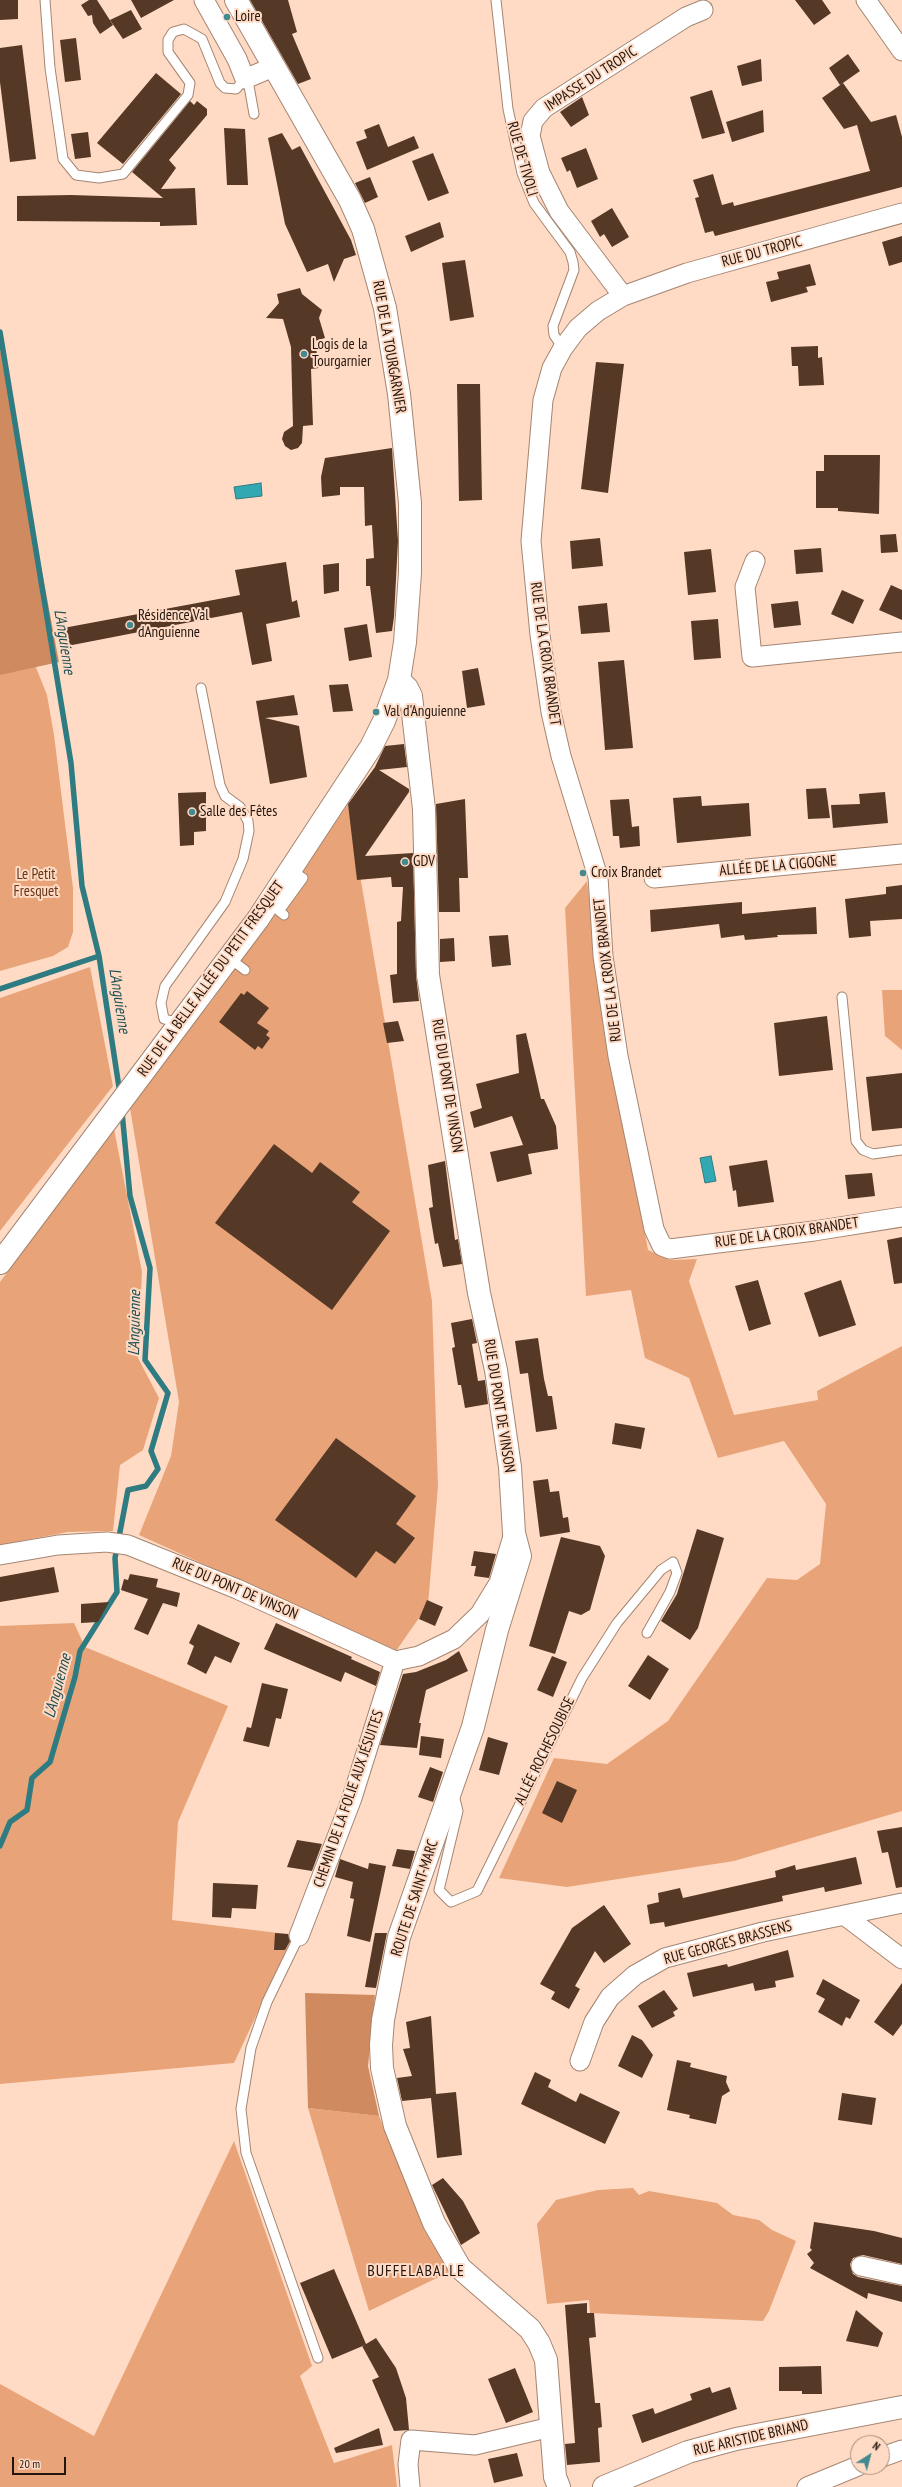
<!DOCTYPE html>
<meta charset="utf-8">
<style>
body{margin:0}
#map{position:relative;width:902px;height:2487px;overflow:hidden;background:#ffdbc5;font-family:"PT Sans Narrow",sans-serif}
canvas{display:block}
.north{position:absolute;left:850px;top:2435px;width:40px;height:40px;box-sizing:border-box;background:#ffdbc5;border:1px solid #a78c7c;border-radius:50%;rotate:36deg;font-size:11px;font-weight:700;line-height:16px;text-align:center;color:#23160e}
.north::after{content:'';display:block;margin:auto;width:14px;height:18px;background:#428990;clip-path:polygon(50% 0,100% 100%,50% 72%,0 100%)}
.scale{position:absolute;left:12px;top:2457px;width:54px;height:18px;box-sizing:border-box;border:2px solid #23160e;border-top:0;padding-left:5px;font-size:12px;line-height:14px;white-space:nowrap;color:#23160e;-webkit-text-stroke:3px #ffdbc5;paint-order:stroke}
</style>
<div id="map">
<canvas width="902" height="2487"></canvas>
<div class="north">N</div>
<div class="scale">20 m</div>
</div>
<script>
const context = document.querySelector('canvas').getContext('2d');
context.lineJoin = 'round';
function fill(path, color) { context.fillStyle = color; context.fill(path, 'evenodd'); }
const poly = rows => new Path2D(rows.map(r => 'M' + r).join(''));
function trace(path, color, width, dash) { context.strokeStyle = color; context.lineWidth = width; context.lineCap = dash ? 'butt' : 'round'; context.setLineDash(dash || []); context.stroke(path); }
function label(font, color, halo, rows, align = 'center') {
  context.font = font + ' "PT Sans Narrow",sans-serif'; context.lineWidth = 4; context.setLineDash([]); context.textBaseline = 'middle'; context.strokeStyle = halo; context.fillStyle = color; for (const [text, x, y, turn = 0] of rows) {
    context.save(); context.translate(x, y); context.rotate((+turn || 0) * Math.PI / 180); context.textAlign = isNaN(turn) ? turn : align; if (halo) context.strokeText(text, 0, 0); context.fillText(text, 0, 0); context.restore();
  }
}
const green = poly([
 [35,665,47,695,54,735,73,888,73,932,68,947,53,956,0,971,0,672],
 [348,804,432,1301,438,1486,428,1605,396,1651,139,1535,171,1456,179,1402,129,1102,211,1002],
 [587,881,600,989,648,1250,670,1260,697,1259,689,1281,734,1415,818,1400,817,1391,902,1346,902,1811,734,1861,567,1887,499,1878,554,1758,607,1764,668,1721,767,1578,797,1580,820,1564,826,1504,784,1441,718,1458,689,1378,645,1358,631,1290,586,1296,565,908],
 [90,967,113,1086,0,1231,0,998],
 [882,990,902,990,902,1050,885,1036],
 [114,1129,142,1272,138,1358,159,1398,143,1450,120,1465,113,1531,68,1532,0,1545,0,1282],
 [74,1623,85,1647,228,1706,178,1822,172,1920,294,1935,234,2063,0,2084,0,1626],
 [308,2108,379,2116,425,2231,449,2272,369,2311],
 [234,2141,312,2366,300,2376,334,2463,392,2445,397,2487,0,2487,0,2384,94,2436],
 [633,2188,639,2195,649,2191,717,2203,733,2215,759,2220,772,2230,796,2241,769,2311,763,2321,590,2313,589,2300,547,2304,537,2224,556,2200,598,2190]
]);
const forest = poly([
 [0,348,59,662,0,675],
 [305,1993,375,1995,368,2066,379,2116,308,2108]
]);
const water = poly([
 [261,483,262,496,236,499,234,487,261,483],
 [711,1156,716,1181,705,1183,700,1158,711,1156]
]);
const stream = poly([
 [0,332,71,763,82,886,99,956,120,1094],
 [0,989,99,956],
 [0,1846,10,1822,27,1810,32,1778,50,1762,75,1677,80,1651,117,1592,115,1558,128,1490,146,1486,158,1469,151,1451,168,1393,145,1360,150,1268,130,1196,122,1112]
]);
const building = poly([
 [0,0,18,0,18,19,0,20],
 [89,0,97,0,113,25,100,34,93,23,92,15,88,16,81,5],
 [131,0,174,0,141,18],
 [250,0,288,0,297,32,292,34,311,79,298,84],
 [795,0,822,0,831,13,814,25],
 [131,10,142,29,123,39,110,20],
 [76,38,81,80,65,82,60,40],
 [22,45,36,159,10,162,0,82,0,48],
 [848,54,860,71,840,85,829,68],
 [761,59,762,81,742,86,737,66],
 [156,73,181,94,123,164,97,143],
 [843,83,871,122,896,115,902,137,902,187,715,236,713,231,705,233,695,198,699,197,693,180,713,174,722,205,733,202,734,206,870,171,857,125,844,129,822,98],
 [712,90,725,133,702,139,690,97],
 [582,97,589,115,571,127,560,112],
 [190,101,194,105,197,101,207,109,207,115,169,160,176,168,161,189,195,188,197,225,160,226,160,222,17,221,17,196,71,195,163,198,132,172],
 [763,110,764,132,732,142,726,122],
 [379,124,388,147,414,136,419,148,367,170,356,142,367,138,364,130],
 [224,128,245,129,248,185,227,185],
 [88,132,91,157,75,159,71,134],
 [282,133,292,150,300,146,351,240,356,255,344,259,334,282,328,264,307,272,285,224,268,138],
 [586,148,598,179,577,188,570,170,567,172,561,158],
 [433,153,449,193,428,201,412,161],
 [370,177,378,197,365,203,355,183],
 [612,208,629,237,612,247,604,234,600,237,591,221],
 [440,222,444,237,411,252,405,236],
 [902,236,902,262,889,266,882,242],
 [465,260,474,317,450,321,442,263],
 [810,264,816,285,806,287,808,292,771,302,766,282,779,279,777,272],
 [300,288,302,294,322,310,319,318,325,338,315,341,319,368,311,369,313,425,303,426,302,443,298,448,291,450,285,446,282,439,284,432,293,426,291,347,283,319,266,318,279,303,277,294],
 [818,346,818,358,822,357,824,385,799,386,798,366,792,366,791,347],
 [596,362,624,364,608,493,581,489],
 [457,384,480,384,482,500,459,501],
 [392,448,398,541,394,617,392,631,376,633,370,586,366,586,366,559,374,558,372,525,365,526,364,487,340,487,340,495,322,497,321,477,325,458],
 [824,455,880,455,879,514,838,511,838,508,816,508,816,471,824,471],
 [896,534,898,552,881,553,880,535],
 [600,538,603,566,572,569,570,541],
 [821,548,823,572,796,574,794,550],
 [711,549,716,592,688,595,684,552],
 [286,562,292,602,297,600,300,617,266,624,272,661,252,665,242,612,62,647,58,629,240,595,235,570],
 [339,563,339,591,324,594,323,565],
 [891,585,902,590,902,620,879,610],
 [842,590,864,600,853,624,831,614],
 [798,601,801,625,774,628,771,604],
 [607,603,610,632,581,634,578,606],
 [718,619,721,658,694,660,691,621],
 [367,624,372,657,349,661,344,628],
 [624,660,633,748,605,750,598,662],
 [478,668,485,705,467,708,462,671],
 [348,684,353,711,333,712,329,685],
 [294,695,298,715,265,718,299,726,307,777,270,784,256,701],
 [404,744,407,767,379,770,409,789,409,792,365,856,413,853,416,975,419,1001,393,1003,390,975,397,974,397,922,401,921,403,887,392,887,391,877,357,880,348,804,375,767,385,746],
 [826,788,830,818,808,819,806,789],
 [206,792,206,831,194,832,194,845,180,846,178,793],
 [885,792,888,823,833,828,831,805,860,804,859,794],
 [701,796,702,806,749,803,751,836,677,843,673,798],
 [465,799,468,878,459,878,460,912,439,912,436,804],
 [629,799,632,827,639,826,640,846,620,848,619,836,613,836,610,800],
 [902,885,902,919,870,921,871,936,849,938,845,899,886,894,886,887],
 [742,902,742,914,816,907,817,934,777,935,778,937,745,940,744,935,721,938,719,924,651,932,650,910],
 [508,935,511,965,492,967,489,936],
 [454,938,455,961,440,962,440,939],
 [247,991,269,1008,257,1023,269,1031,266,1035,270,1038,262,1049,258,1046,255,1050,219,1022,241,993,244,995],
 [827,1016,833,1070,779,1076,774,1023],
 [398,1021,404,1041,387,1043,383,1023],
 [526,1033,541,1099,544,1099,556,1126,558,1149,528,1154,532,1174,497,1182,490,1152,523,1145,512,1116,474,1128,470,1112,482,1108,476,1084,519,1073,516,1035],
 [902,1073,902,1128,872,1131,866,1077],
 [274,1144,312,1173,320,1162,360,1192,352,1202,390,1231,332,1310,215,1223],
 [767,1160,774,1202,738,1207,736,1190,733,1191,729,1166],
 [445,1161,455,1240,458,1239,462,1264,443,1267,438,1243,435,1244,429,1208,433,1207,428,1165],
 [872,1173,875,1196,848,1199,845,1175],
 [902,1237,902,1283,894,1284,887,1240],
 [758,1280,771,1324,749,1331,735,1286],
 [841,1280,856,1325,819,1337,804,1293],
 [472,1319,477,1343,472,1344,478,1381,485,1380,488,1404,465,1408,461,1385,458,1385,452,1348,455,1347,451,1323],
 [538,1338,544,1379,548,1396,552,1396,557,1429,536,1432,528,1373,520,1374,515,1341],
 [615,1423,645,1428,641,1449,612,1444],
 [336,1438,416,1496,396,1524,415,1538,395,1564,376,1551,356,1578,275,1520],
 [548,1479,550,1492,559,1491,563,1518,568,1517,570,1532,540,1537,533,1481],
 [697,1529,724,1538,698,1628,690,1640,661,1621,677,1594],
 [561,1537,600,1546,605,1556,590,1610,581,1615,569,1611,555,1654,529,1646],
 [474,1551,496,1554,489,1578,474,1576,476,1566,471,1566],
 [54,1567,59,1592,0,1602,0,1577],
 [130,1574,158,1579,156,1587,180,1593,177,1607,163,1603,148,1635,134,1629,148,1599,121,1590,124,1579,128,1580],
 [427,1600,443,1607,435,1626,419,1619],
 [109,1602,98,1622,81,1623,81,1604],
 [276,1623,352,1657,351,1659,380,1672,376,1686,345,1672,341,1682,264,1649],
 [198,1624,240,1643,231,1663,215,1656,206,1674,187,1664,194,1646,189,1643],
 [459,1651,468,1671,426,1690,419,1723,421,1723,417,1748,380,1745,403,1674,416,1672,446,1660],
 [648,1655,669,1669,650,1700,628,1686],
 [552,1656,567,1662,553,1697,537,1690],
 [262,1683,288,1689,281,1719,276,1718,269,1747,243,1741,247,1727,251,1728],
 [421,1736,444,1739,441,1758,419,1755],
 [488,1737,508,1743,499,1775,479,1770],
 [430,1767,443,1772,433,1802,418,1797],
 [557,1781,577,1790,562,1823,542,1813],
 [902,1827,902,1887,896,1888,888,1852,882,1853,877,1831],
 [297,1840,322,1844,312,1871,287,1867],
 [397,1849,415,1851,410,1869,392,1866],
 [856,1857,862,1884,825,1892,824,1887,782,1896,783,1901,665,1927,664,1922,650,1924,647,1905,659,1902,658,1893,680,1888,683,1898,776,1877,775,1871,795,1865,796,1870],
 [340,1859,368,1869,369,1863,386,1866,370,1942,347,1936,354,1899,350,1898,353,1882,335,1877],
 [213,1883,258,1885,256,1909,232,1908,231,1918,212,1917],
 [604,1905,631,1944,604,1963,595,1951,575,1986,580,1989,569,2009,551,1999,555,1992,540,1984,572,1928],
 [275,1933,288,1934,290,1941,285,1950,274,1950],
 [375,1933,387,1933,376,1988,365,1987],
 [788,1950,794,1977,775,1981,776,1987,755,1991,753,1983,693,1997,687,1973,727,1964,728,1967],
 [823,1979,860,2000,850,2019,846,2017,842,2026,818,2012,825,1999,816,1994],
 [902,1983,902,2024,893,2036,874,2022],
 [664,1990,678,2009,673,2012,675,2016,652,2028,638,2006],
 [431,2016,436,2094,456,2092,462,2155,437,2158,431,2098,402,2101,397,2078,412,2076,403,2049,410,2048,406,2022],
 [632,2035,642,2040,653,2055,642,2078,618,2066],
 [677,2060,691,2063,690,2067,727,2076,726,2082,730,2091,722,2096,716,2124,689,2118,690,2115,667,2110],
 [535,2072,551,2080,548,2087,576,2102,580,2093,620,2112,605,2144,521,2104],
 [842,2093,876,2098,872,2125,838,2120],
 [443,2178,463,2201,480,2233,461,2245,432,2185],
 [814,2222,874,2231,902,2238,902,2264,863,2255,853,2258,850,2264,853,2274,858,2277,902,2286,902,2302,868,2293,867,2299,810,2268,814,2263,807,2254,812,2250,810,2248],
 [334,2269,366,2344,376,2338,396,2368,406,2398,409,2430,394,2431,372,2380,379,2377,362,2346,365,2345,332,2359,300,2283],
 [587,2303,587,2313,594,2313,596,2337,589,2338,595,2403,600,2403,602,2427,598,2428,600,2462,567,2465,565,2444,575,2443,565,2305],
 [856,2310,883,2333,878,2347,846,2341],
 [821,2366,822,2394,802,2394,802,2391,779,2391,779,2367],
 [515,2368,533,2412,506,2423,488,2379],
 [710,2387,712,2393,730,2387,737,2409,642,2443,632,2415,653,2408,655,2414,692,2400,690,2394],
 [379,2428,383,2445,336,2453,334,2448],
 [517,2453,523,2476,494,2483,488,2459]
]);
const service = poly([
 [45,0,50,68,63,159,76,175,99,178,123,174,188,95,190,83,168,52,168,40,173,32,184,29,202,39,220,83,225,88,236,89,245,79,249,86,254,114],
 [496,0,508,109,522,173,534,203,570,252,573,262,574,270,553,326,554,335,563,348],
 [284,915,279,911,303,878,291,870],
 [229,958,245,970],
 [842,997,856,1141,863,1150,873,1154,902,1150],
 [180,1023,164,1019,161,1003,165,986,225,902,243,859,249,831,248,821,240,807,225,796,220,785,201,688],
 [454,1795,458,1811,439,1890,451,1902,477,1891,582,1678,617,1623,661,1570,673,1562,677,1573,670,1592,647,1633],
 [299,1936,267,2002,251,2048,241,2109,246,2153,318,2358]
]);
const minor = poly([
 [204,0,237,59,245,79,273,67],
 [866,0,902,51],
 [902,213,687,273,623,296,598,311,578,328,563,348,552,368,543,400,531,541,540,635,551,712,561,756,598,877,603,956,618,1056,654,1229,662,1246,670,1249,814,1231,902,1217],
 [623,296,559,211,540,173,530,136,533,121,544,108,686,17,703,10],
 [755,561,745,587,752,657,902,642],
 [654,878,902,854],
 [0,1555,58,1545,107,1542,128,1545,237,1589,395,1661,419,1656,454,1639,480,1614,499,1583,514,1533],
 [844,1915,902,1959],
 [299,1936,352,1798,395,1661],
 [580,2061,594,2022,610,1997,635,1975,665,1958,763,1932,902,1903],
 [861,2266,902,2275],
 [882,2457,902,2450],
 [410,2487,408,2464,411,2440,475,2445,551,2427],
 [807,2487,858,2466]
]);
const tertiary = poly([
 [399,680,407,688,411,696,424,809,428,975,479,1293,496,1370,510,1467,514,1533,520,1556,497,1630,473,1727,399,1937,383,2020,381,2045,382,2068,395,2126,434,2223,460,2268,530,2329,539,2343,546,2360,555,2477,559,2487],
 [0,1263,258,919,371,747,384,721,399,680,405,642,410,573,410,503,399,394,385,308,363,229,350,200,236,0],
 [604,2487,688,2452,736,2439,902,2407]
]);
const markers = [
 [227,17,4,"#428990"],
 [304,354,4,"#428990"],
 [130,625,4,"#428990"],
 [376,712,4,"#428990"],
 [192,812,4,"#428990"],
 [405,862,4,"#428990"],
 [583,873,4,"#428990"]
];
const poiNames = [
 ["Loire",235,17],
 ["Logis de la",312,345],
 ["Tourgarnier",312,362],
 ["Résidence Val",138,616],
 ["dAnguienne",138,633],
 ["Val d'Anguienne",384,712],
 ["Salle des Fêtes",200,812],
 ["GDV",413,862],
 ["Croix Brandet",591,873]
];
const streetNames = [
 ["IMPASSE DU TROPIC",591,79,-33],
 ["RUE DE TIVOLI",522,159,74],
 ["RUE DU TROPIC",762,252,-15],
 ["RUE DE LA TOURGARNIER",389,347,80],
 ["RUE DE LA CROIX BRANDET",545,654,82],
 ["ALLÉE DE LA CIGOGNE",778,866,-5],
 ["RUE DE LA CROIX BRANDET",608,970,-97],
 ["RUE DE LA BELLE ALLÉE DU PETIT FRESQUET",211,979,-54],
 ["RUE DU PONT DE VINSON",447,1086,81],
 ["RUE DE LA CROIX BRANDET",787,1233,-8],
 ["RUE DU PONT DE VINSON",499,1406,81],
 ["RUE DU PONT DE VINSON",235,1589,23],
 ["ALLÉE ROCHESOUBISE",545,1751,-64],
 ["CHEMIN DE LA FOLIE AUX JÉSUITES",349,1799,-71],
 ["ROUTE DE SAINT-MARC",415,1898,-72],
 ["RUE GEORGES BRASSENS",728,1943,-15],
 ["RUE ARISTIDE BRIAND",751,2438,-13]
];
const parkNames = [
 ["Le Petit",36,875],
 ["Fresquet",36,892]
];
const waterNames = [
 ["L'Anguienne",64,642,81],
 ["L'Anguienne",119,1001,81],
 ["L'Anguienne",135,1323,-89],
 ["L'Anguienne",58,1686,-75]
];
const neighbourhoodNames = [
 ["BUFFELABALLE",416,2271]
];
fill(green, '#e8a478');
fill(forest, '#cf8b5f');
fill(water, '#32a8b3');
trace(water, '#2e7c82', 1);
trace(stream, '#2e7c82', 5.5);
fill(building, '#553826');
trace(service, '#a58571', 11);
trace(minor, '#a58571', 21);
trace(tertiary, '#a58571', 24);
trace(service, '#fff', 9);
trace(minor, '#fff', 19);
trace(tertiary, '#fff', 22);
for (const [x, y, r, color] of markers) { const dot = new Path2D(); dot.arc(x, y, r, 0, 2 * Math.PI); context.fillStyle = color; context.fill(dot); trace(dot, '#ffdbc5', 1.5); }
label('15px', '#23160e', '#ffdbc5', poiNames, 'left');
label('15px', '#23160e', '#ffdbc5', streetNames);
label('15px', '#653717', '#ffdbc5', parkNames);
label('italic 16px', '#1e4f54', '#ffdbc5', waterNames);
context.letterSpacing = '1px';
label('16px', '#23160e', '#ffdbc5', neighbourhoodNames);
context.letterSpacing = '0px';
</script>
